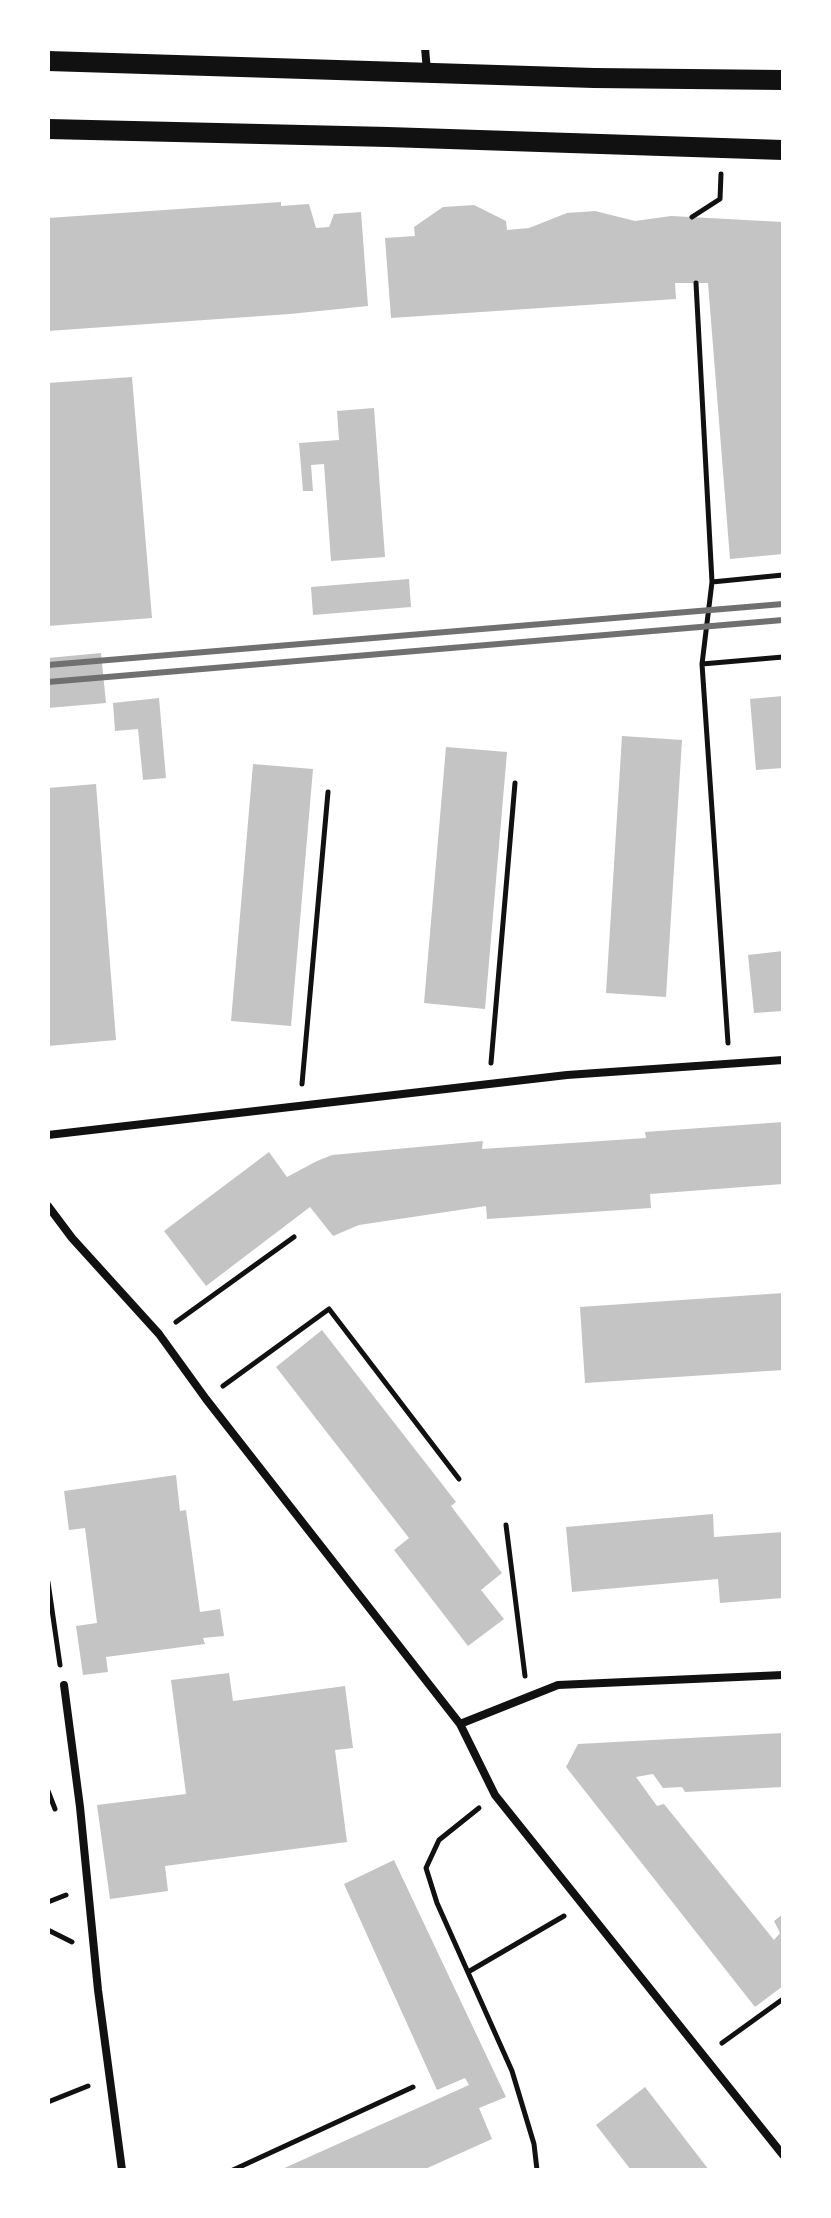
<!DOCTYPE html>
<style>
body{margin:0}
#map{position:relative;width:831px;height:2218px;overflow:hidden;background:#fff;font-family:"Roboto Condensed",sans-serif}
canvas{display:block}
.frame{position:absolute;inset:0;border:50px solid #fff;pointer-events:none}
</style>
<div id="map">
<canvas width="831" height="2218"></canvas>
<div class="frame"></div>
</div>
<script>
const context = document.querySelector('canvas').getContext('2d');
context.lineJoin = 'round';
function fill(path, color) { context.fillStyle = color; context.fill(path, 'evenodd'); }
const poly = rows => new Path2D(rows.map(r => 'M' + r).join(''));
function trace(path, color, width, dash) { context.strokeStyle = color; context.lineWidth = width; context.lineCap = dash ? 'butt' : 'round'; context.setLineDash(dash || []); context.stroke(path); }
const building = poly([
 [281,202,281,206,309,204,316,228,329,227,334,214,361,212,368,306,290,314,48,331,48,218],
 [474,205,506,221,507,230,529,228,567,213,595,211,635,221,671,216,783,222,783,554,730,559,708,283,675,283,676,299,391,318,385,238,415,236,414,227,443,207],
 [132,377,152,618,48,626,48,383],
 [374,408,385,557,331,561,324,464,311,465,313,491,303,491,299,443,339,440,337,411],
 [409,579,411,607,313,615,311,587],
 [101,653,106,703,48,708,48,658],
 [783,696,783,768,756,770,750,699],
 [159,698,166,778,143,780,138,729,115,731,113,703],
 [622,736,682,740,666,997,606,993],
 [446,747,507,752,485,1009,424,1003],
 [253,764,313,769,291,1026,231,1021],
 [96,784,116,1040,48,1046,48,788],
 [783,951,783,1011,754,1013,748,955],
 [783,1122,783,1184,650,1194,651,1208,487,1219,486,1206,359,1225,333,1236,310,1207,206,1286,164,1231,269,1152,287,1177,317,1161,332,1155,483,1141,482,1149,646,1138,645,1132],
 [783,1293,783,1370,585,1383,580,1307],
 [322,1330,456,1502,451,1506,502,1573,481,1590,504,1619,468,1646,394,1550,409,1538,276,1367],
 [176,1475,180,1511,186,1510,200,1612,220,1609,224,1636,203,1638,205,1644,106,1657,108,1672,83,1675,76,1626,97,1623,85,1528,69,1530,64,1491],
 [713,1514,714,1537,783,1532,783,1598,720,1603,718,1579,572,1592,566,1527],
 [229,1673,233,1701,345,1686,353,1748,335,1750,347,1842,165,1866,168,1891,110,1899,97,1805,186,1794,171,1680],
 [783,1733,783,1787,685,1792,682,1787,663,1788,653,1774,636,1777,657,1806,664,1804,774,1940,780,1933,774,1921,783,1914,783,1986,755,2007,566,1767,578,1744],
 [394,1860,506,2097,479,2108,492,2139,423,2170,280,2170,469,2085,465,2078,437,2090,344,1884],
 [645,2087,709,2170,631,2170,596,2125]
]);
const path = poly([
 [692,217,720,199,721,174],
 [696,283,712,582,702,664,728,1043],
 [712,582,783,575],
 [702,664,783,657],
 [491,1063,515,783],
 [302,1084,328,792],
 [176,1322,294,1237],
 [223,1386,329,1309,459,1479],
 [506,1525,525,1676],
 [48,1582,60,1665],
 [48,1791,55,1809],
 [479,1808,439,1840,426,1868,437,1903,512,2071,534,2144,537,2170],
 [48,1902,66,1895],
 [48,1930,72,1942],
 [468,1972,564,1916],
 [722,2043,783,1999],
 [48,2102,88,2086],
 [233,2170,413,2087]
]);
const minor = poly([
 [425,48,427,71],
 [48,1135,567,1075,783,1060],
 [48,1206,72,1238,159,1334,206,1399,460,1724,495,1795,783,2155],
 [64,1685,80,1807,98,1990,122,2170],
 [460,1724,558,1685,783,1675]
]);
const primary = poly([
 [48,61,594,78,783,80],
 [48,129,388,137,783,150]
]);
const rail = poly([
 [48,665,783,604],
 [48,682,783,620]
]);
fill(building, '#c4c4c4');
trace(path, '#111', 5);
trace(minor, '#111', 8);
trace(primary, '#111', 20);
trace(rail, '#707070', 6);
</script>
